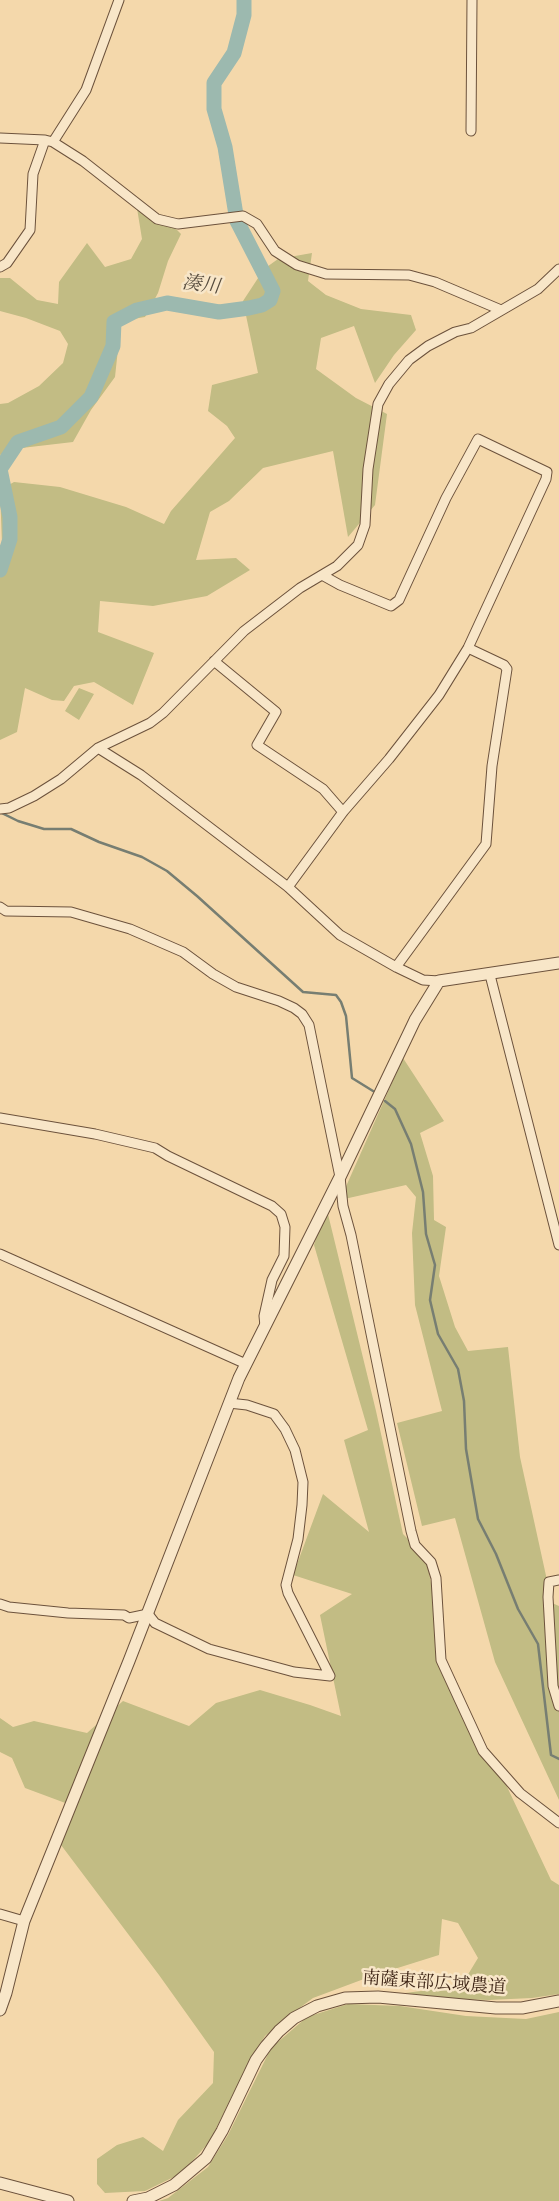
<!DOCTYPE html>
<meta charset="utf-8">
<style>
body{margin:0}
canvas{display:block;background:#f4d8ab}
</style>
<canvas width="559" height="2201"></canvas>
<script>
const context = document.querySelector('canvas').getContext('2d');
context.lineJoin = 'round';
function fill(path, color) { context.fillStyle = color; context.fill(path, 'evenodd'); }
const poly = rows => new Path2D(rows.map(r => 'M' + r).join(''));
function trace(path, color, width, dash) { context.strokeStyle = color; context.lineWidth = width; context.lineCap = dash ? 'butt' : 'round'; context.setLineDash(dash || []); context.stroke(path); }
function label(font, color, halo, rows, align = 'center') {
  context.font = font + ' "Sorts Mill Goudy","Noto Serif JP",serif'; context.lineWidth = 5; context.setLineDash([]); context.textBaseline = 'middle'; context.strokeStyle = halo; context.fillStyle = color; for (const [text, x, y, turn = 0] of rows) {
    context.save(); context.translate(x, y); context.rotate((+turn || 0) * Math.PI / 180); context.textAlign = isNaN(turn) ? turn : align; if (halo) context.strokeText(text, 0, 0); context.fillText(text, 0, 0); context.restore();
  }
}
const green = poly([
 [136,202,163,216,181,234,168,261,158,293,145,317,121,321,115,377,91,410,73,442,13,449,0,455,0,404,8,403,39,386,63,363,68,344,60,331,26,318,0,311,0,278,10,278,37,300,58,304,59,282,87,243,105,267,131,259,142,239],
 [312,253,308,281,326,295,361,309,411,315,416,330,394,355,375,383,354,326,321,338,316,369,356,398,387,414,375,505,348,537,333,451,263,468,229,501,210,512,196,560,236,558,250,570,207,596,153,606,100,601,98,632,154,653,133,705,94,682,74,686,64,701,52,700,25,688,17,732,0,740,0,550,2,544,0,490,14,482,60,487,126,507,164,524,171,511,235,438,227,426,208,411,212,385,258,373,243,301,264,269,278,259],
 [79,688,94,694,79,720,65,711],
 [403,1058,444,1121,420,1133,433,1176,434,1220,446,1227,439,1276,455,1327,468,1351,508,1347,520,1457,552,1603,559,1606,559,1800,495,1662,455,1518,422,1526,397,1423,442,1411,415,1305,412,1233,416,1197,406,1185,340,1200],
 [326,1206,376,1411,403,1534,426,1557,434,1599,437,1661,468,1730,501,1774,551,1880,559,1885,559,1994,532,1998,489,2000,453,1999,405,1993,461,1986,478,1958,458,1923,442,1919,439,1955,372,1976,313,1998,290,2015,265,2036,250,2059,210,2141,182,2173,145,2191,105,2193,97,2184,97,2159,117,2145,143,2137,163,2151,178,2120,213,2083,214,2052,159,1975,61,1845,68,1804,25,1788,12,1758,0,1752,0,1718,13,1727,34,1721,87,1733,123,1701,189,1726,216,1703,260,1690,310,1705,341,1716,320,1615,352,1594,293,1575,323,1494,369,1532,344,1440,368,1430,314,1245],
 [348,2004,400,2006,466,2016,526,2019,559,2012,559,2201,159,2201,168,2198,208,2167,228,2135,271,2048,307,2017]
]);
const stream = poly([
 [0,812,18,821,44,829,71,829,99,842,142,857,167,871,197,896,303,992,336,995,341,1002,346,1016,352,1078,373,1091],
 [385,1101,395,1109,411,1144,423,1192,426,1234,435,1265,430,1300,438,1334,458,1369,464,1401,466,1449,478,1519,496,1554,518,1609,538,1644,551,1755,559,1759]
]);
const river = poly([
 [0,570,10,539,10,517,0,469,18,442,61,427,91,397,113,346,114,322,137,310,167,303,219,312,249,308,262,305,270,300,273,291,237,221,225,147,214,109,214,83,234,53,244,15,244,0]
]);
const minor = poly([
 [471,131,472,0],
 [0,138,45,140,53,142,83,161,157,219,178,224,243,216,257,224,275,251,297,265,326,274,409,275,435,282,501,310],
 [53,142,86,90,119,0],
 [0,267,7,263,30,230,33,174,45,140],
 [214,661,276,712,257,745,323,789,343,812],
 [98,748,141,775,288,887,340,935,396,967,423,980,439,981],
 [0,809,9,808,34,796,61,779,98,748,150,723,163,713,244,631,300,588,337,566,358,545,365,525,368,469,378,404,389,384,409,360,428,346,455,332,471,328,538,289,559,269],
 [288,887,343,812,389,759,439,695,468,648,546,479,547,472,478,439,446,498,399,600,391,606,340,585,322,575],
 [0,907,6,911,71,912,130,929,183,952,213,974,236,987,279,1001,294,1008,302,1014,309,1025,323,1094,340,1177,343,1206,351,1235,411,1531,415,1545,431,1562,436,1578,441,1660,483,1751,520,1793,559,1823],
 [396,967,486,844,492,766,507,669,504,665,468,648],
 [490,975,559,1245],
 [0,1118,95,1134,155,1148,168,1156,272,1206,281,1214,285,1227,284,1256,272,1280,264,1316,265,1326],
 [0,1254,246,1364],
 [559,1580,549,1582,548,1597,553,1686,559,1706],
 [0,1604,9,1607,68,1613,124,1615,129,1618,148,1614,155,1623,209,1649,294,1672,330,1676,288,1593,286,1585,298,1539,302,1505,303,1482,295,1450,285,1429,274,1414,247,1405,229,1403],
 [0,1914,24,1921]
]);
const tertiary = poly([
 [0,2010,6,1993,24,1921,129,1661,239,1378,340,1177,415,1020,439,981,559,963],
 [0,2183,68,2201],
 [133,2201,148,2198,174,2185,206,2158,222,2131,256,2060,266,2046,279,2031,294,2018,317,2006,345,1998,378,1997,496,2008,522,2008,559,2001]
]);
const streetNames = [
 ["南薩東部広域農道",434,1985,4]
];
const waterNames = [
 ["湊川",201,287,7]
];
fill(green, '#c2bc84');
trace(stream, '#777e72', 2.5);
trace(river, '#9cb9af', 15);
trace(minor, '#6c523c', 11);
trace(tertiary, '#6c523c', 13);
trace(minor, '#f8e6c8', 9);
trace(tertiary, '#f8e6c8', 11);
label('18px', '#3f2617', '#f8e6c8', streetNames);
label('italic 19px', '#564b3d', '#f8e6c8', waterNames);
</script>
